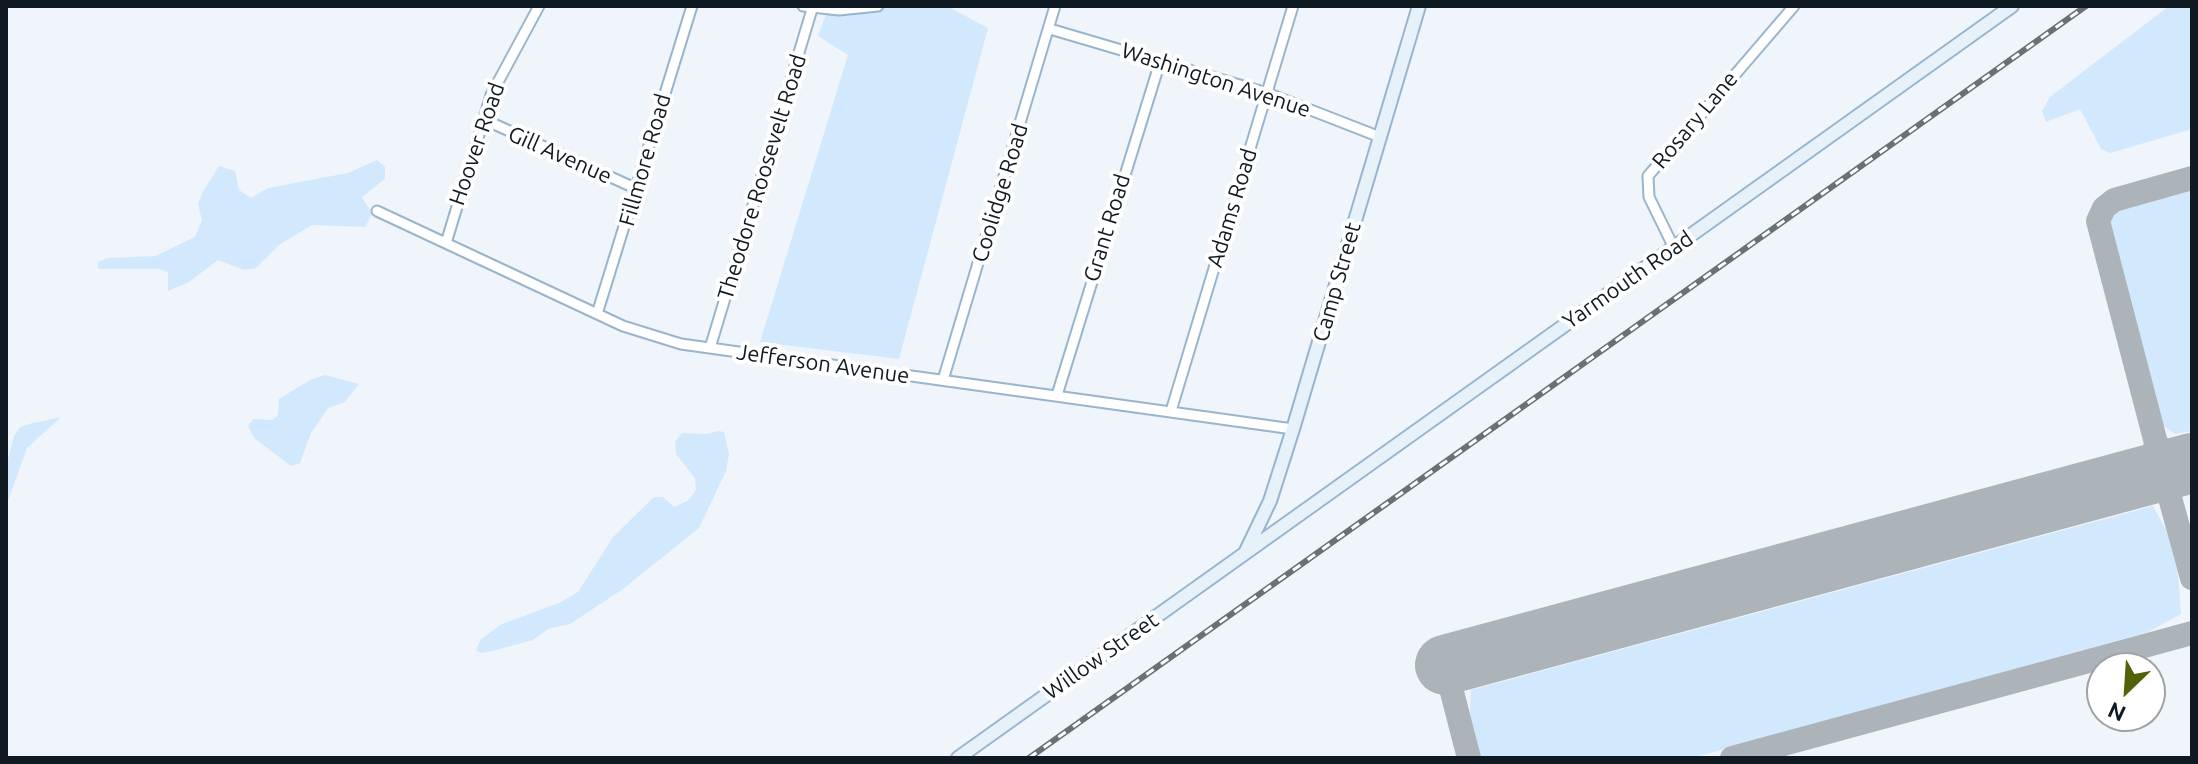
<!DOCTYPE html>
<style>
body{margin:0}
#map{position:relative;width:2198px;height:764px;overflow:hidden;background:#eff5fa;font-family:Ubuntu,sans-serif}
canvas{display:block}
.frame{position:absolute;inset:0;border:8px solid #0e1922;pointer-events:none}
.north{position:absolute;left:2086px;top:652px;width:80px;height:80px;box-sizing:border-box;background:#fff;border:2px solid #9fa3a7;border-radius:50%;rotate:205deg;font-size:22px;font-weight:700;line-height:32px;text-align:center;color:#0e1922}
.north::after{content:'';display:block;margin:auto;width:28px;height:36px;background:#526208;clip-path:polygon(50% 0,100% 100%,50% 72%,0 100%)}
</style>
<div id="map">
<canvas width="2198" height="764"></canvas>
<div class="frame"></div>
<div class="north">N</div>
</div>
<script>
const context = document.querySelector('canvas').getContext('2d');
context.lineJoin = 'round';
function fill(path, color) { context.fillStyle = color; context.fill(path, 'evenodd'); }
const poly = rows => new Path2D(rows.map(r => 'M' + r).join(''));
function trace(path, color, width, dash) { context.strokeStyle = color; context.lineWidth = width; context.lineCap = dash ? 'butt' : 'round'; context.setLineDash(dash || []); context.stroke(path); }
function label(font, color, halo, rows, align = 'center') {
  context.font = font + ' Ubuntu,sans-serif'; context.lineWidth = 8; context.setLineDash([]); context.textBaseline = 'middle'; context.strokeStyle = halo; context.fillStyle = color; for (const [text, x, y, turn = 0] of rows) {
    context.save(); context.translate(x, y); context.rotate((+turn || 0) * Math.PI / 180); context.textAlign = isNaN(turn) ? turn : align; if (halo) context.strokeText(text, 0, 0); context.fillText(text, 0, 0); context.restore();
  }
}
const green = poly([
 [829,6,947,6,988,28,899,359,760,342,848,55,818,36],
 [2169,6,2192,6,2192,129,2110,153,2101,149,2080,109,2046,122,2042,111,2050,97],
 [377,160,385,167,385,179,362,197,372,214,365,227,312,225,279,245,256,268,244,270,218,260,189,282,168,291,168,272,159,269,98,269,98,262,107,258,155,256,195,237,202,220,198,204,202,193,219,166,235,171,239,190,251,198,268,188,348,173],
 [2192,187,2192,431,2175,434,2160,423,2106,224,2115,209],
 [325,375,359,384,345,402,328,408,311,433,300,463,291,466,254,438,248,426,253,419,273,420,278,415,279,399,310,380],
 [61,417,27,448,6,506,6,467,14,436,20,427,29,424],
 [718,431,724,432,729,454,726,471,699,528,623,589,570,624,548,629,533,640,492,651,481,653,476,650,481,639,502,624,559,603,578,592,613,537,654,497,663,497,674,507,689,500,696,490,695,478,676,454,675,442,682,433,707,434],
 [2153,506,2167,532,2178,574,2181,614,2148,632,1692,758,1481,758,1470,713,1471,690]
]);
const taxiway = poly([
 [2156,443,2169,458,2188,464],
 [2136,478,2152,463,2156,443,2098,221,2104,208,2114,200,2192,178],
 [2136,478,2156,481,2169,494,2192,578],
 [1445,665,1469,758],
 [1732,758,2192,633]
]);
const runway = poly([
 [1445,665,2192,463]
]);
const street = poly([
 [803,6,839,10,878,6],
 [1050,29,1267,93,1380,137],
 [483,119,637,189],
 [377,211,623,326,681,344,1293,429],
 [446,243,491,95,539,6],
 [1674,248,1649,197,1648,176,1794,6],
 [597,314,692,6],
 [710,348,813,6],
 [943,380,1055,6],
 [1057,395,1160,62],
 [1171,411,1293,6]
]);
const secondary = poly([
 [1246,551,1270,501,1293,429,1419,6],
 [958,758,2012,6]
]);
const rail = poly([
 [1029,758,2086,6]
]);
const streetNames = [
 ["Washington Avenue",1216,80,18],
 ["Rosary Lane",1695,120,-50],
 ["Hoover Road",477,144,-71],
 ["Gill Avenue",560,155,24],
 ["Fillmore Road",645,160,-74],
 ["Theodore Roosevelt Road",762,177,-73],
 ["Coolidge Road",1000,193,-73],
 ["Adams Road",1232,208,-73],
 ["Grant Road",1107,228,-73],
 ["Yarmouth Road",1628,280,-35],
 ["Camp Street",1337,282,-74],
 ["Jefferson Avenue",823,364,8],
 ["Willow Street",1101,656,-35]
];
fill(green, '#d2e8fc');
trace(taxiway, '#acb3b9', 24);
trace(runway, '#acb3b9', 60);
trace(street, '#99b5ce', 13);
trace(secondary, '#99b5ce', 16);
trace(street, '#fff', 9);
trace(secondary, '#e6f1fa', 12);
trace(rail, '#687178', 6);
trace(rail, '#fff', 3, [9]);
label('22px', '#0e1922', '#fff', streetNames);
</script>
